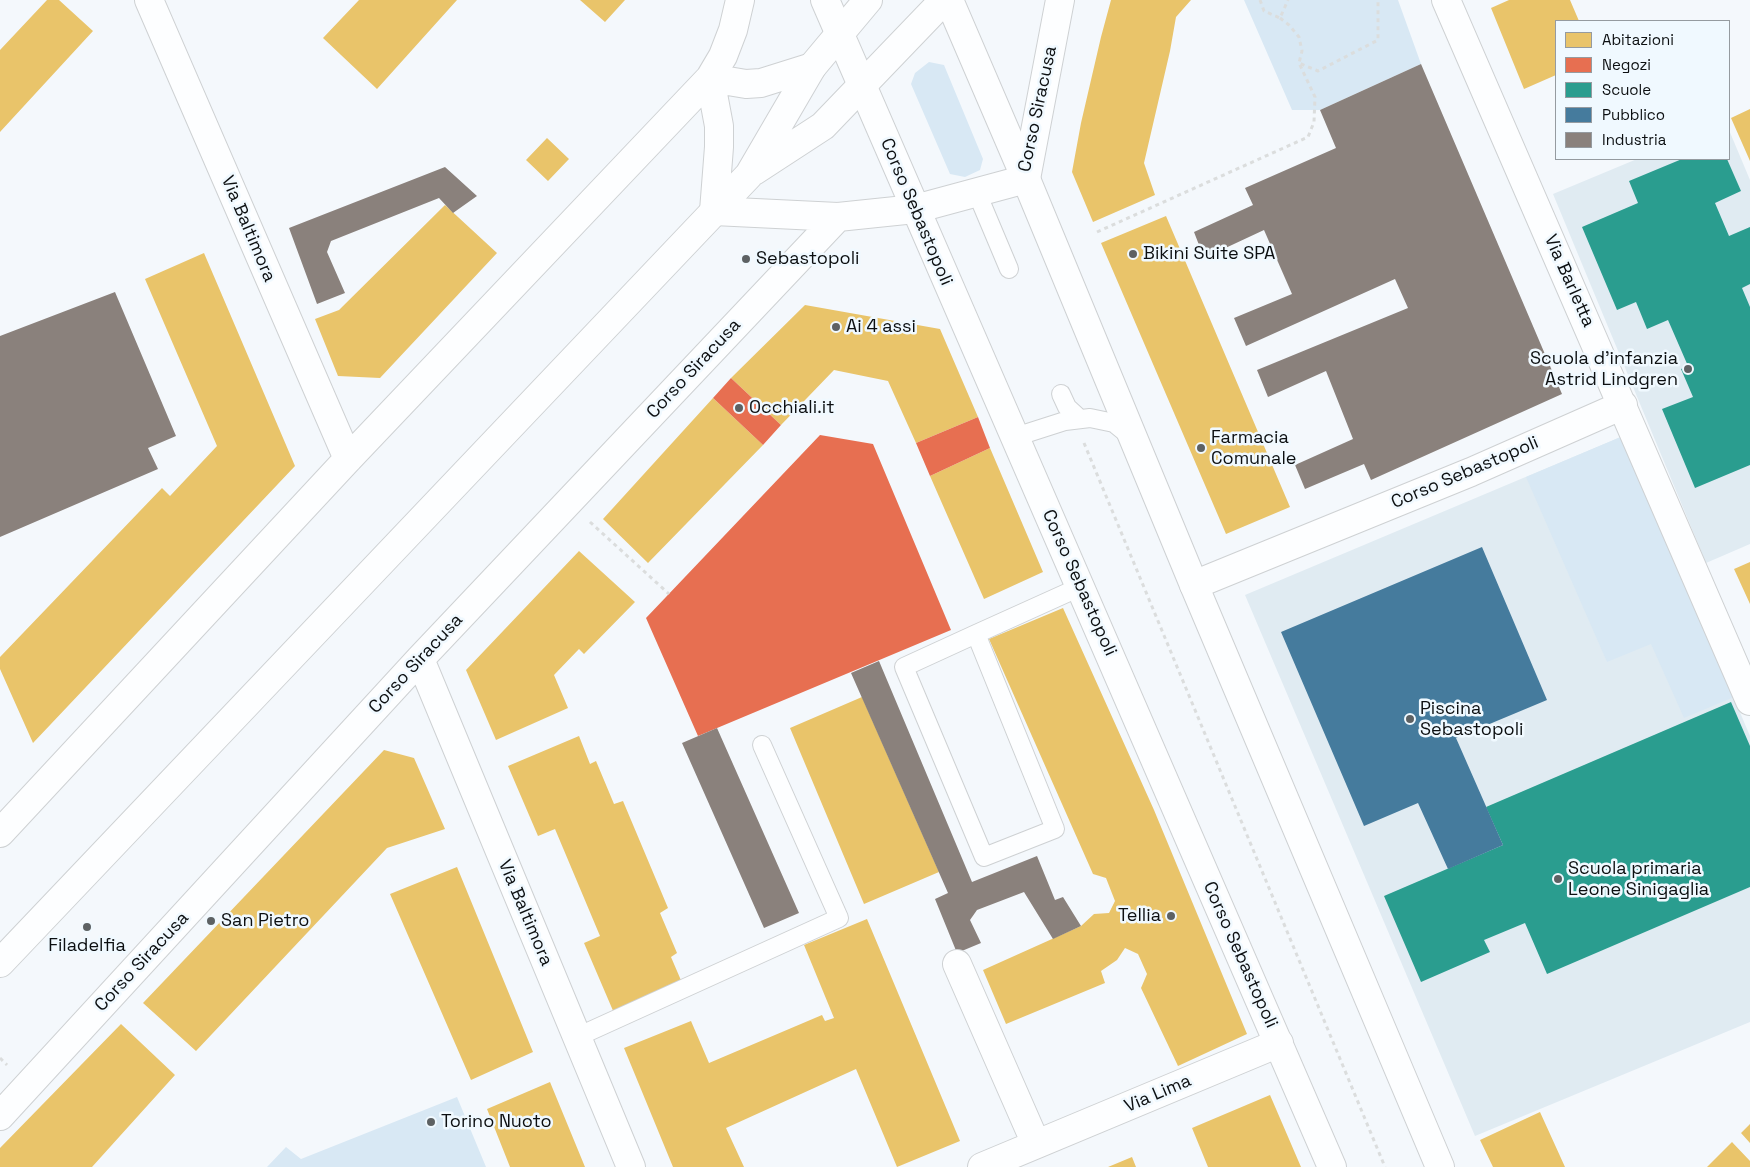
<!DOCTYPE html>
<style>
body{margin:0}
#map{position:relative;width:1750px;height:1167px;overflow:hidden;background:#f4f8fc;font-family:"Space Grotesk",sans-serif}
canvas{display:block}
.legend{position:absolute;left:1555px;top:20px;width:175px;height:140px;box-sizing:border-box;background:#f0f9ff;border:1px solid #959ba0;margin:0;padding:6px 9px;list-style:none;font-size:15px;color:#0c0f11}
.legend li{display:flex;align-items:center;gap:10px;height:25px}
.legend b{width:25px;border:1px solid #959ba0}
</style>
<div id="map">
<canvas width="1750" height="1167"></canvas>
<ul class="legend">
<li><b style="height:14px;background:#e9c46a"></b>Abitazioni</li>
<li><b style="height:14px;background:#e76f51"></b>Negozi</li>
<li><b style="height:14px;background:#2a9d8f"></b>Scuole</li>
<li><b style="height:14px;background:#457b9d"></b>Pubblico</li>
<li><b style="height:14px;background:#8a817c"></b>Industria</li>
</ul>
</div>
<script>
const context = document.querySelector('canvas').getContext('2d');
context.lineJoin = 'round';
function fill(path, color) { context.fillStyle = color; context.fill(path, 'evenodd'); }
const poly = rows => new Path2D(rows.map(r => 'M' + r).join(''));
function trace(path, color, width, dash) { context.strokeStyle = color; context.lineWidth = width; context.lineCap = dash ? 'butt' : 'round'; context.setLineDash(dash || []); context.stroke(path); }
function label(font, color, halo, rows, align = 'center') {
  context.font = font + ' "Space Grotesk",sans-serif'; context.lineWidth = 5; context.setLineDash([]); context.textBaseline = 'middle'; context.strokeStyle = halo; context.fillStyle = color; for (const [text, x, y, turn = 0] of rows) {
    context.save(); context.translate(x, y); context.rotate((+turn || 0) * Math.PI / 180); context.textAlign = isNaN(turn) ? turn : align; if (halo) context.strokeText(text, 0, 0); context.fillText(text, 0, 0); context.restore();
  }
}
const built = poly([
 [1729,130,1750,180,1750,544,1706,563,1553,194,1637,159,1729,159],
 [1623,436,1750,736,1750,1022,1475,1136,1245,595]
]);
const green = poly([
 [1244,0,1398,0,1421,64,1320,110,1292,110],
 [929,62,944,65,983,159,980,170,965,177,950,174,911,84,915,73],
 [1623,436,1734,697,1684,718,1651,644,1607,662,1526,477],
 [457,1097,486,1167,267,1167,286,1147,301,1159]
]);
const homes = poly([
 [47,0,59,0,93,31,0,132,0,50],
 [359,0,457,0,377,89,323,38],
 [580,0,625,0,605,22],
 [1111,0,1191,0,1176,17,1170,51,1144,163,1155,195,1093,222,1072,172,1081,123,1101,37],
 [1509,0,1570,0,1579,21,1556,21,1556,75,1524,89,1491,8],
 [1750,109,1750,161,1731,118],
 [547,138,569,159,548,181,526,160],
 [445,205,497,253,380,378,338,376,315,319,339,310],
 [1166,216,1290,507,1226,534,1101,243],
 [204,253,295,466,33,743,0,669,0,657,162,488,170,496,217,446,145,279],
 [805,305,940,329,978,417,916,443,888,381,834,370,781,425,731,378],
 [713,398,763,445,648,563,603,519],
 [990,448,1043,572,984,599,930,476],
 [579,551,635,602,584,654,579,649,554,675,568,708,496,740,466,670],
 [1750,562,1750,604,1734,569],
 [1063,608,1154,810,1247,1034,1178,1066,1141,988,1147,974,1138,954,1125,948,1117,960,1101,971,1105,983,1006,1024,983,970,1081,926,1094,914,1109,913,1115,901,1106,878,1093,874,989,639],
 [862,697,939,872,864,904,790,728],
 [579,736,590,764,596,761,614,804,623,801,668,908,660,913,677,953,671,957,683,985,614,1013,584,943,600,936,555,829,538,836,508,766],
 [384,750,414,758,445,829,387,848,196,1051,143,1003],
 [457,867,533,1052,471,1080,390,894],
 [867,919,960,1141,897,1167,856,1069,726,1128,744,1167,673,1167,624,1048,691,1021,709,1063,822,1015,825,1021,834,1018,804,945],
 [121,1024,175,1075,92,1167,0,1167,0,1148],
 [550,1082,585,1167,510,1167,487,1109],
 [1270,1095,1301,1167,1208,1167,1192,1128],
 [1540,1112,1565,1167,1493,1167,1480,1140],
 [1750,1124,1750,1143,1741,1133],
 [1732,1142,1750,1161,1750,1167,1707,1167],
 [1132,1157,1136,1167,1108,1167]
]);
const shops = poly([
 [731,378,781,425,763,445,713,398],
 [978,417,990,448,930,476,916,443],
 [820,435,873,444,951,630,698,736,646,618]
]);
const schools = poly([
 [1682,159,1727,159,1741,191,1715,203,1729,236,1750,227,1750,284,1742,288,1750,307,1750,465,1695,488,1662,409,1693,397,1681,369,1688,366,1668,320,1647,329,1636,302,1617,310,1582,227,1638,203,1629,181],
 [1731,702,1750,746,1750,887,1547,974,1525,923,1484,940,1490,952,1421,982,1384,896,1503,845,1486,807]
]);
const public = poly([
 [1482,547,1547,700,1456,738,1503,845,1448,869,1418,803,1364,826,1281,632]
]);
const industry = poly([
 [1421,64,1562,394,1371,480,1364,464,1305,489,1295,465,1353,439,1326,371,1268,397,1257,370,1408,308,1395,279,1246,346,1234,318,1292,294,1264,230,1204,258,1194,232,1253,205,1245,188,1336,148,1320,110],
 [445,167,477,196,453,213,439,198,331,241,327,252,345,293,317,304,289,228],
 [115,292,176,436,148,448,158,469,0,537,0,336],
 [879,661,972,882,1037,856,1055,900,1063,897,1081,926,1053,939,1024,892,977,910,970,920,981,943,957,953,935,899,948,893,851,673],
 [717,728,799,913,764,928,682,743]
]);
const path = poly([
 [1260,0,1264,11,1280,18,1288,0],
 [1280,18,1289,25,1299,37,1302,51,1299,63],
 [1097,232,1308,137,1314,122,1315,97,1299,63,1318,71,1378,40,1378,0],
 [1084,443,1385,1167],
 [590,522,669,594],
 [0,1058,7,1065]
]);
const lane = poly([
 [977,193,1009,269],
 [1061,394,1067,407,1080,419],
 [1015,437,1065,421,1090,418,1114,423,1130,436],
 [976,634,1055,829,984,857,904,667,976,634,1080,587],
 [577,1037,839,918,762,745]
]);
const street = poly([
 [149,0,348,459],
 [1446,0,1750,701],
 [710,78,719,126,719,147,714,211,838,217,915,209,1026,179,1060,0],
 [710,78,746,84,761,83,812,67],
 [1194,585,1471,472,1623,405],
 [420,659,631,1167],
 [0,833,348,459,710,78,723,56,733,30,740,0],
 [957,964,1036,1144],
 [0,1116,420,659,838,217],
 [982,1167,1279,1043]
]);
const secondary = poly([
 [825,0,1332,1167],
 [949,0,1026,179,1194,585,1440,1167]
]);
const primary = poly([
 [754,171,823,126,944,0],
 [0,963,749,175,812,67,868,0]
]);
const markers = [
 [1133,254,5,"#5d6163"],
 [746,259,5,"#5d6163"],
 [836,327,5,"#5d6163"],
 [1688,369,5,"#5d6163"],
 [739,408,5,"#5d6163"],
 [1201,448,5,"#5d6163"],
 [1410,719,5,"#5d6163"],
 [1558,879,5,"#5d6163"],
 [1171,916,5,"#5d6163"],
 [211,921,5,"#5d6163"],
 [87,927,5,"#5d6163"],
 [431,1122,5,"#5d6163"]
];
const streetNames = [
 ["Corso Siracusa",1038,109,-78],
 ["Corso Sebastopoli",916,212,67],
 ["Via Baltimora",248,229,67],
 ["Via Barletta",1569,281,66],
 ["Corso Siracusa",694,369,-47],
 ["Corso Sebastopoli",1465,473,-23],
 ["Corso Sebastopoli",1079,583,66],
 ["Corso Siracusa",416,664,-47],
 ["Via Baltimora",525,913,67],
 ["Corso Sebastopoli",1240,955,66],
 ["Corso Siracusa",142,962,-47],
 ["Via Lima",1158,1094,-23]
];
const poiNames = [
 ["Bikini Suite SPA",1143,254],
 ["Sebastopoli",756,259],
 ["Ai 4 assi",846,327],
 ["Scuola d'infanzia",1678,359,"right"],
 ["Astrid Lindgren",1678,380,"right"],
 ["Occhiali.it",749,408],
 ["Farmacia",1211,438],
 ["Comunale",1211,459],
 ["Piscina",1420,709],
 ["Sebastopoli",1420,730],
 ["Scuola primaria",1568,869],
 ["Leone Sinigaglia",1568,890],
 ["Tellia",1161,916,"right"],
 ["San Pietro",221,921],
 ["Filadelfia",87,946,"center"],
 ["Torino Nuoto",441,1122]
];
fill(built, '#e0ebf2');
fill(green, '#d8e8f4');
fill(homes, '#e9c46a');
fill(shops, '#e76f51');
fill(schools, '#2a9d8f');
fill(public, '#457b9d');
fill(industry, '#8a817c');
trace(lane, '#ced1d3', 20);
trace(street, '#ced1d3', 30);
trace(secondary, '#ced1d3', 30);
trace(primary, '#ced1d3', 30);
trace(path, '#dbdddd', 3, [4, 4]);
trace(lane, '#fdfeff', 18);
trace(street, '#fdfeff', 28);
trace(secondary, '#fdfeff', 28);
trace(primary, '#fdfeff', 28);
for (const [x, y, r, color] of markers) { const dot = new Path2D(); dot.arc(x, y, r, 0, 2 * Math.PI); context.fillStyle = color; context.fill(dot); trace(dot, '#f0f9ff', 2); }
label('18px', '#0c0f11', '#f0f9ff', streetNames);
label('18px', '#0c0f11', '#f0f9ff', poiNames, 'left');
</script>
